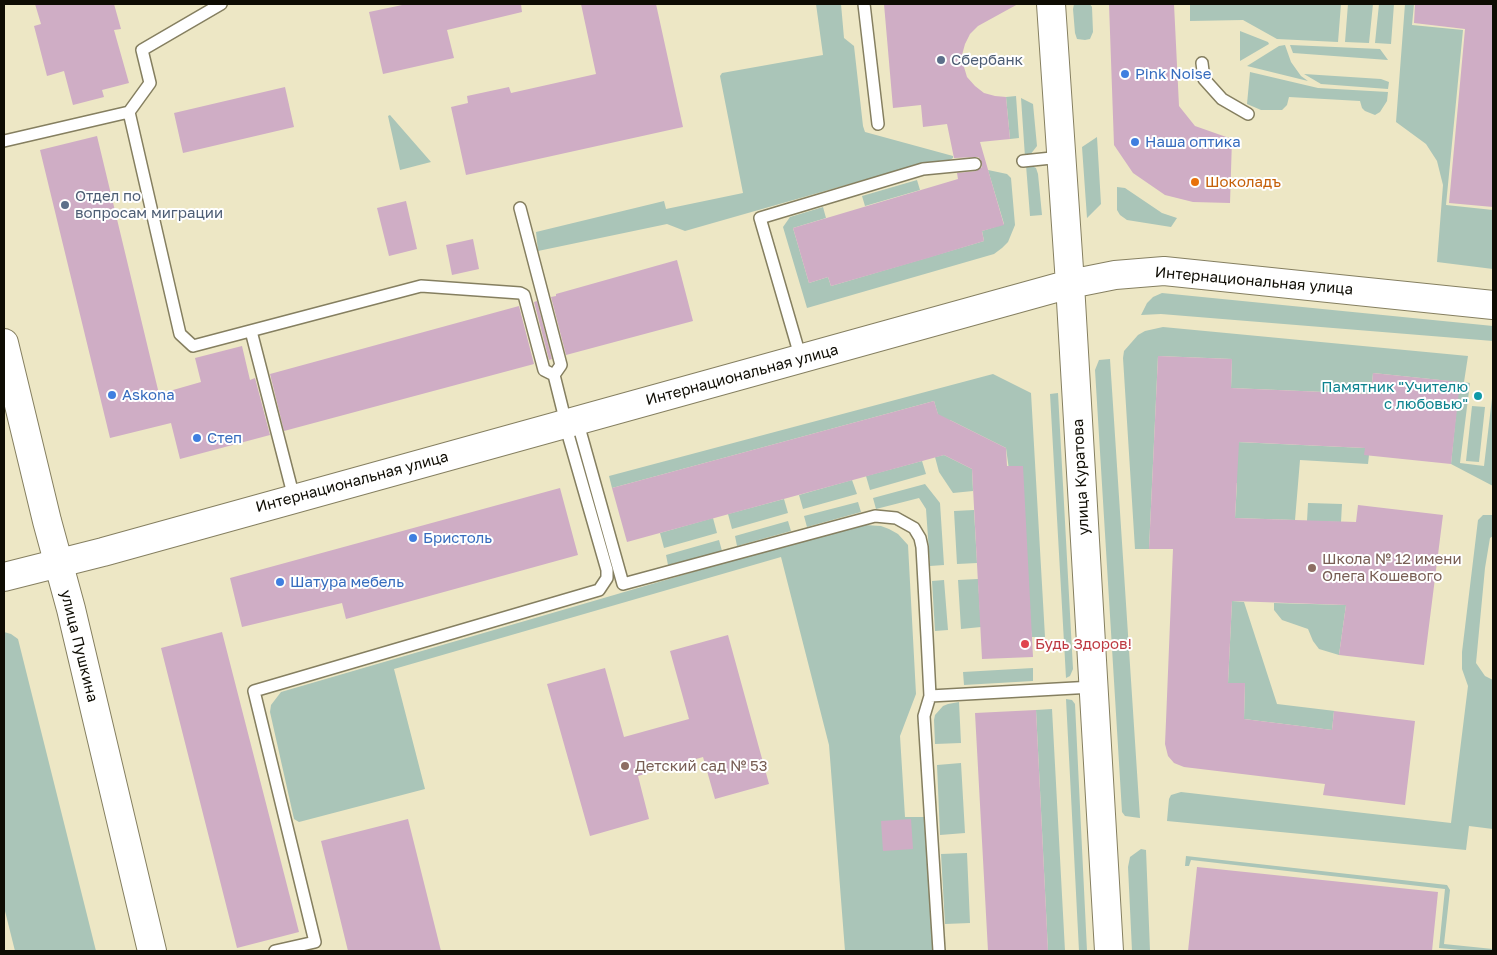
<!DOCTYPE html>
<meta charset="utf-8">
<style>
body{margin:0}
#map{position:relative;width:1497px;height:955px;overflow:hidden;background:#ede7c5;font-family:"Golos Text",sans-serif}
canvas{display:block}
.frame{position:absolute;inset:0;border:5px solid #0e0c03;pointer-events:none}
</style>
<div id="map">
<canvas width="1497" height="955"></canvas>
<div class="frame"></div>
</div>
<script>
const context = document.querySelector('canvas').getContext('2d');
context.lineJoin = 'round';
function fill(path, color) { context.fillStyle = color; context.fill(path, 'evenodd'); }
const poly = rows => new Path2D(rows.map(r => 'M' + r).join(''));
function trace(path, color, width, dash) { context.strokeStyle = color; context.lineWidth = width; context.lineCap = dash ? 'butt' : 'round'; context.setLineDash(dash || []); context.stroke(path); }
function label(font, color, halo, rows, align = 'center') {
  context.font = font + ' "Golos Text",sans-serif'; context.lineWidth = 4; context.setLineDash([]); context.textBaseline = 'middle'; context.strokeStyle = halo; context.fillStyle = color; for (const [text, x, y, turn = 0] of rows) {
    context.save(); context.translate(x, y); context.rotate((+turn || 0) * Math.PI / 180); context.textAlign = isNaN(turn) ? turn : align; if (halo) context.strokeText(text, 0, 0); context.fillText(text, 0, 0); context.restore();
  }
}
const green = poly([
 [816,4,841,4,844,38,854,46,863,126,865,132,953,156,953,158,948,161,923,163,685,231,667,224,538,251,536,232,664,201,666,209,743,193,720,76,722,73,823,55],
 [1074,4,1090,4,1092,7,1093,32,1090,39,1085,40,1077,39,1075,33,1073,9],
 [1190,4,1341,4,1338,42,1277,39,1243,20,1190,21],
 [1348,4,1373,4,1369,43,1345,42],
 [1379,4,1394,4,1391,44,1375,43],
 [1405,4,1414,4,1412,25,1463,30,1446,205,1493,210,1493,269,1437,262,1443,185,1437,161,1426,144,1396,122],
 [1240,31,1268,42,1269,44,1240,61],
 [1285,45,1291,62,1301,76,1308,81,1247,66,1279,46],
 [1290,45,1380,49,1388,60,1293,53],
 [1250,72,1318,88,1388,92,1387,101,1380,112,1375,115,1365,111,1362,108,1360,101,1289,97,1287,105,1282,110,1261,110,1247,104],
 [1304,74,1381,79,1389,82,1388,89,1321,84],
 [1016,96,1019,138,1010,139,1006,97],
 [1021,98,1033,104,1037,146,1030,155,1025,157],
 [390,115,431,162,400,170,388,116],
 [1097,137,1101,204,1087,218,1082,147],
 [1026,165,1032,166,1036,168,1038,174,1042,215,1030,216],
 [988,170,1007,174,1011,178,1015,225,1008,242,1002,248,994,254,807,308,783,227,790,217,823,207,826,218,793,228,809,283,828,277,831,286,984,241,982,231,1004,224],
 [917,180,920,190,865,206,862,196],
 [1117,187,1125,188,1162,213,1177,218,1171,227,1127,220,1120,215,1117,210],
 [1162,293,1493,326,1493,341,1161,314,1141,315,1147,303,1153,297],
 [1163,327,1468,356,1464,382,1470,383,1460,463,1484,466,1493,390,1493,486,1451,464,1459,382,1373,373,1371,394,1231,388,1232,359,1158,356,1149,549,1135,549,1123,358,1124,351,1138,335,1145,331],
 [1110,359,1140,818,1125,816,1122,812,1095,370,1099,360],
 [993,374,1031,393,1045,637,1032,637,1006,448,950,420,941,425,934,401,612,488,609,476],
 [1058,393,1073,669,1070,676,1066,678,1050,394],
 [1472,406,1485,407,1479,462,1466,461],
 [1216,441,1365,448,1369,455,1368,464,1300,460,1295,520,1235,518,1237,483,1214,482],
 [944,455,972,469,973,491,953,493,939,472,935,457],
 [922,461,926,474,870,490,866,476],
 [852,480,857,494,803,509,799,495],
 [925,484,940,503,944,565,930,566,926,509,919,498,876,509,873,498],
 [784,499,788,513,732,529,728,514],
 [858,502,861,512,807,527,804,516],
 [1308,503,1342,504,1341,522,1307,521],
 [974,510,977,563,957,564,954,511],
 [1483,515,1493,515,1493,536,1490,538,1485,568,1476,663,1485,676,1493,680,1493,829,1469,826,1466,850,1167,821,1169,799,1171,795,1181,792,1451,823,1468,686,1462,669,1462,652,1478,520],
 [713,518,717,533,664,548,660,533],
 [788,521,791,531,737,546,735,536],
 [865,525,881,526,889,529,898,534,908,545,916,694,900,736,905,817,924,817,933,951,845,951,829,745,781,557,394,669,425,789,299,822,294,819,270,712,271,705,281,692,796,542],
 [719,540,722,551,668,565,666,555],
 [978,579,981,627,961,629,958,580],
 [944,580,948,630,935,631,932,581],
 [1232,601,1244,602,1277,704,1335,711,1334,711,1332,730,1244,719,1245,683,1228,683],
 [1274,603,1346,605,1339,655,1319,649,1313,641,1308,629,1282,620,1274,610],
 [4,632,11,634,18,639,96,951,15,951,4,907],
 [1033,668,1033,681,964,685,963,672],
 [1066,699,1072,700,1075,704,1087,951,1079,951],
 [959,702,961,743,935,744,934,720,935,715,943,706,948,704],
 [1052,709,1065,951,1048,951,1036,710],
 [961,763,965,833,940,835,937,765],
 [1141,849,1146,850,1150,951,1132,951,1128,867,1130,857],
 [967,853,970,923,945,924,941,854],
 [1186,856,1447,885,1450,890,1444,944,1493,949,1493,951,1471,951,1439,948,1445,889,1191,860,1189,866,1185,866]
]);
const building = poly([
 [35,4,114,4,121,29,114,30,129,83,102,90,104,97,73,105,64,71,47,76,34,26,41,24],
 [407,4,521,4,522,12,447,30,454,58,383,74,369,12],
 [581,4,656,4,683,127,466,175,451,107,468,103,467,96,509,87,511,93,596,74],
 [884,4,1018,4,978,26,970,34,965,44,962,55,964,67,967,77,975,86,984,93,995,96,1006,97,1010,139,980,142,1004,225,982,231,984,241,928,258,831,286,828,277,809,283,793,228,958,179,957,173,976,171,982,167,981,160,978,157,954,158,947,124,923,127,921,105,893,108],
 [1109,4,1174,4,1179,106,1195,126,1232,139,1230,203,1193,202,1165,195,1133,173,1114,145],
 [1415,4,1493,4,1493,207,1449,203,1465,29,1414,23],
 [285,87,294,127,183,153,174,113],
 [97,136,159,394,201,382,195,358,242,346,250,380,255,378,270,435,180,459,171,423,110,438,40,150],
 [406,201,417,249,389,256,377,208],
 [473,239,479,269,452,275,446,245],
 [677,260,693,321,566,355,551,297,556,296,556,294],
 [537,301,552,359,549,360,534,302],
 [519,306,534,364,284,431,270,374],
 [1158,356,1232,359,1231,388,1371,394,1373,373,1460,382,1451,464,1364,455,1365,448,1239,442,1235,518,1356,522,1358,505,1443,515,1424,665,1339,655,1346,605,1232,601,1228,683,1245,683,1244,719,1332,730,1334,711,1415,721,1405,805,1323,795,1325,784,1184,767,1174,763,1168,756,1165,744,1166,721,1173,549,1149,549],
 [934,401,938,414,1006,448,1007,466,1023,466,1033,657,982,659,972,469,944,455,627,542,612,488],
 [560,488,578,555,346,619,342,603,242,627,230,578],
 [222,632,299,932,237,948,161,648],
 [728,635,769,784,715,799,703,757,638,776,649,819,590,836,547,684,605,668,624,737,689,719,670,651],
 [1036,710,1048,951,988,951,975,713],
 [408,819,441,951,348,951,321,841],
 [911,819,913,849,883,851,881,821],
 [1197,867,1438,892,1432,951,1188,951]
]);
const lane = poly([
 [864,4,878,124],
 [1202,63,1204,79,1222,99,1248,114],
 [129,112,150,83,142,50,221,4],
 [4,141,129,112,180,334,193,346,421,286,520,293,524,295,544,370,554,375],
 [1023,161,1061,157],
 [520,208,561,365,554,375,566,423],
 [251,331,294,498],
 [801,359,760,218,923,169,975,164],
 [577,420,623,584,875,516,896,518,914,528,920,538,922,547,927,637,930,696,924,716,939,951],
 [930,696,1093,687],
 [275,951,315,942,254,691,599,590,607,578,607,570,565,424]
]);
const secondary = poly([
 [1051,4,1070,284,1109,951],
 [4,343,47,521,71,609,152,951],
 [4,577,103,552,1070,284,1115,275,1164,271,1493,305]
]);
const markers = [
 [941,60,5,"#5c6f8a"],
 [1125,74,5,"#3f7fe0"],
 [1135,142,5,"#3f7fe0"],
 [1195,182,5,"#e8710a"],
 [65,205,5,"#5c6f8a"],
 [112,395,5,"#3f7fe0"],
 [1478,396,5,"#0f9aa8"],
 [197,438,5,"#3f7fe0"],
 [413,538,5,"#3f7fe0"],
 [1312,568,5,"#8d6e63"],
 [280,582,5,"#3f7fe0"],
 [1025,644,5,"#e0444e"],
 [625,766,5,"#8d6e63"]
];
const serviceNames = [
 ["Сбербанк",951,60],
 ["Отдел по",75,196],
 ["вопросам миграции",75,213]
];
const shopNames = [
 ["Pink Noise",1135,74],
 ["Наша оптика",1145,142],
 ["Askona",122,395],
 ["Степ",207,438],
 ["Бристоль",423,538],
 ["Шатура мебель",290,582]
];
const foodNames = [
 ["Шоколадъ",1205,182]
];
const streetNames = [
 ["Интернациональная улица",1254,281,5],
 ["Интернациональная улица",742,375,-15],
 ["улица Куратова",1081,477,-93],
 ["Интернациональная улица",352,482,-15],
 ["улица Пушкина",79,646,76]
];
const cultureNames = [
 ["Памятник \"Учителю",1468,387],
 ["с любовью\"",1468,404]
];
const educationNames = [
 ["Школа № 12 имени",1322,559],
 ["Олега Кошевого",1322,576],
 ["Детский сад № 53",635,766]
];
const healthNames = [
 ["Будь Здоров!",1035,644]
];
fill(green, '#aac5b8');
fill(building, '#cfadc5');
trace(lane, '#857f60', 14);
trace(secondary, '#857f60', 30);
trace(lane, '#fff', 11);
trace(secondary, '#fff', 28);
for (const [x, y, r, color] of markers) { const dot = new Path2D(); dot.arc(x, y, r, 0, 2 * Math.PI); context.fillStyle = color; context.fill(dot); trace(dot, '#fff', 2); }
label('15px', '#4e5e75', '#fff', serviceNames, 'left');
label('15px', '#366cbe', '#fff', shopNames, 'left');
label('15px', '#c56008', '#fff', foodNames, 'left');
label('15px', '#0e0c03', '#fff', streetNames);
label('15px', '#0d838f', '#fff', cultureNames, 'right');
label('15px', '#785e54', '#fff', educationNames, 'left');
label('15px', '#be3a42', '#fff', healthNames, 'left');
</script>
